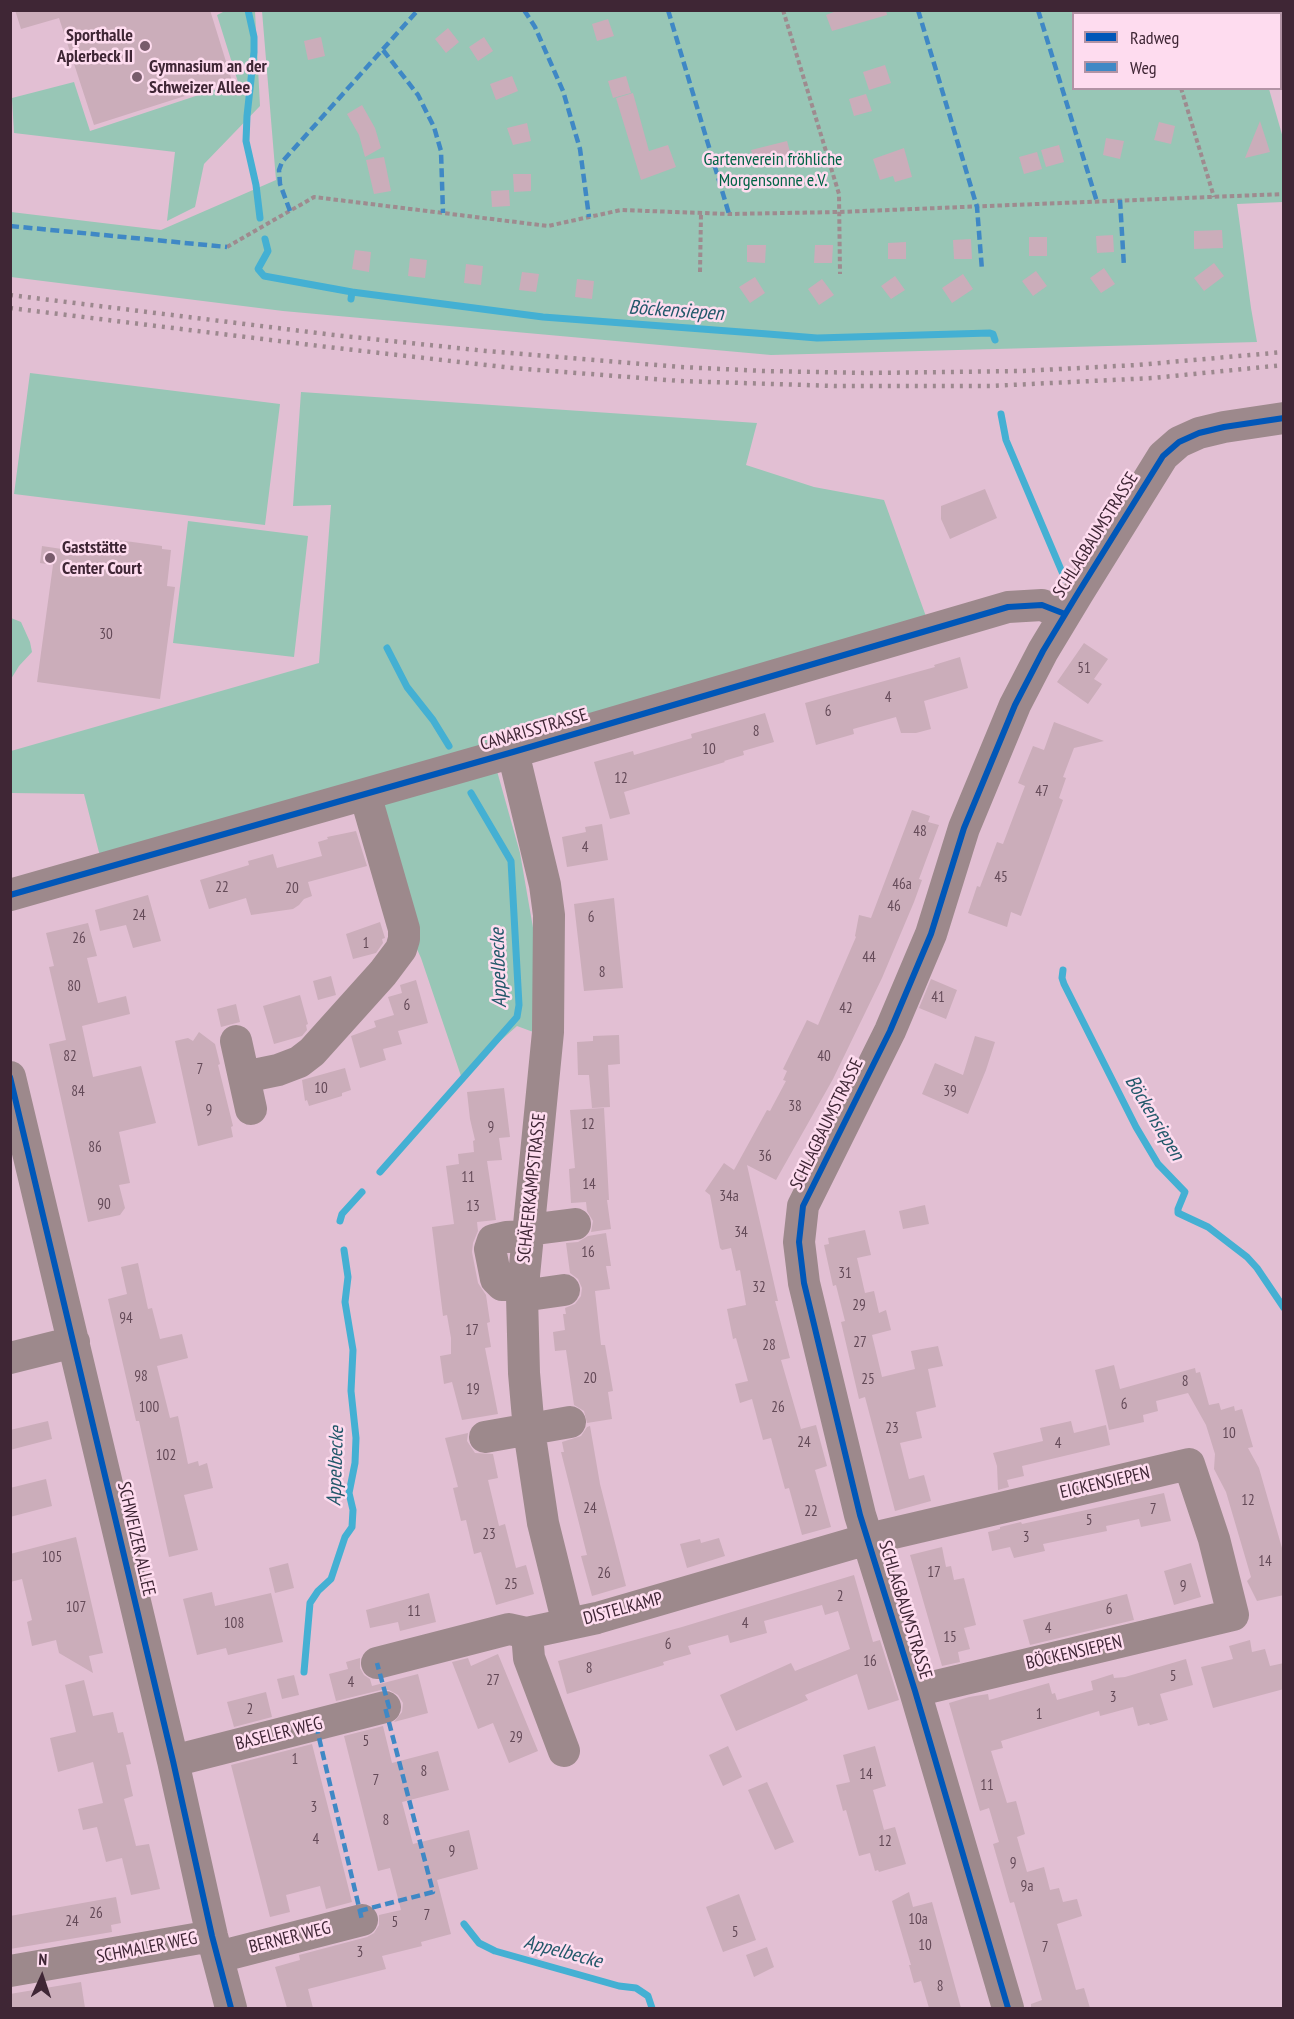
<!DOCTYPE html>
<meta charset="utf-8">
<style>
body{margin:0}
#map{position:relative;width:1294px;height:2019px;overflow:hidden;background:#e2bfd3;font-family:"PT Sans Narrow",sans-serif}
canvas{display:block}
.frame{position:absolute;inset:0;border:12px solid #3f2635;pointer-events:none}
.legend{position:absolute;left:1072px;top:12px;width:210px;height:78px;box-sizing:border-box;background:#fedcef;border:2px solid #b293a5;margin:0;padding:8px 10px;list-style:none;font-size:18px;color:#3f2635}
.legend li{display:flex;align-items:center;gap:12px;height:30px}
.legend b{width:30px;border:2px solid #b293a5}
.north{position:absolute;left:12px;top:1947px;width:60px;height:60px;-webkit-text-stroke:4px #fedcef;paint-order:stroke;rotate:3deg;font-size:16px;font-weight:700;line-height:24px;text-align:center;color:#3f2635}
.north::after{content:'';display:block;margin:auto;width:21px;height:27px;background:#3f2635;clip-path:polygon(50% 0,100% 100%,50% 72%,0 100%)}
</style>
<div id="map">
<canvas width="1294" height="2019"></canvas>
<div class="frame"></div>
<ul class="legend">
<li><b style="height:8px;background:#0057b8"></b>Radweg</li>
<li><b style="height:8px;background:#3f88c5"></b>Weg</li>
</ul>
<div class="north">N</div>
</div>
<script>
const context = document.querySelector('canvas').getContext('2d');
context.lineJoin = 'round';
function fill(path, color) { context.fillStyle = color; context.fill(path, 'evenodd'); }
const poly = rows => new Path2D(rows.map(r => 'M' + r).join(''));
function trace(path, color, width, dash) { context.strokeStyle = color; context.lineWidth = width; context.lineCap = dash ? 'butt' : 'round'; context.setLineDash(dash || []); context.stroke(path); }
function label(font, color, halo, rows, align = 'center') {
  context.font = font + ' "PT Sans Narrow",sans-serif'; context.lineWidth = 5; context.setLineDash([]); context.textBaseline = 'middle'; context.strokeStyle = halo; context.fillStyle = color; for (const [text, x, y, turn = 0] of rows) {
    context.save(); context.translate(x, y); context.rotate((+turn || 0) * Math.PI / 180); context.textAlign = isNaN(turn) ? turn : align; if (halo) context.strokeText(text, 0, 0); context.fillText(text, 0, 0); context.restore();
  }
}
const green = poly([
 [227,10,255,11,260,106,204,164,195,207,167,221,175,152,14,133,12,98,74,82,90,131,238,82,217,15],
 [262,11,1246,11,1247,13,1074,14,1074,88,1269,89,1283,138,1283,202,1237,204,1251,308,1257,342,771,355,283,311,11,277,11,212,161,230,276,180],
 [30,373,280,404,265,525,14,494],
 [301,392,757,423,746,465,814,487,884,500,928,622,102,864,84,794,11,793,11,751,319,663,331,505,293,506],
 [188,521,308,536,294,657,173,643],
 [11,618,21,622,30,642,32,652,19,666,11,679],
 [497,771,520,853,536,945,544,1036,517,1026,461,1076,421,958,408,929,369,801]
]);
const stream = poly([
 [248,10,254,37,254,52,247,116,246,141,256,185,260,218],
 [265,239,268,251,258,269,264,276,352,292,351,299],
 [352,292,543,317,768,334,817,338,990,333,993,334,995,340],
 [1001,414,1006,440,1065,579],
 [387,648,407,687,433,720,449,746],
 [1063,970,1062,978,1064,984,1136,1127,1158,1164,1185,1192,1178,1209,1178,1213,1208,1227,1247,1257,1257,1268,1284,1308],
 [380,1172,517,1017,519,1005,511,861,471,793],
 [340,1221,342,1214,362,1192],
 [304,1672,310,1603,318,1591,331,1579,345,1537,352,1527,353,1510,349,1493,355,1463,356,1438,351,1391,353,1350,345,1302,348,1277,344,1250],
 [464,1924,479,1943,495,1951,619,1986,636,1988,648,1996,652,2008]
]);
const building = poly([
 [15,10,210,10,232,81,94,125,59,18,21,29],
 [839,10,886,10,887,15,832,31,826,15],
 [608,19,614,36,597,41,592,24],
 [448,28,459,42,446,53,435,39],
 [321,37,325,56,308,60,304,41],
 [484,37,493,51,478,61,469,47],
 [885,65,891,83,869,90,863,72],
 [512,76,518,91,496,100,490,84],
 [626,76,631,93,613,98,608,81],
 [633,93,649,151,668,145,676,167,641,180,616,98],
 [866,94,872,111,854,116,849,99],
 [362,105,375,128,381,148,365,157,359,135,347,114],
 [1260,121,1270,152,1245,158],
 [1159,122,1175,126,1171,144,1154,140],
 [527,123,531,141,513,145,507,128],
 [1106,138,1124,141,1120,159,1103,155],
 [787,141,792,159,756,168,751,150],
 [1059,145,1064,162,1046,167,1041,150],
 [904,148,912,177,895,182,893,176,880,180,873,159],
 [1037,152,1042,169,1024,174,1019,157],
 [384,157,391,191,374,194,366,160],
 [513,174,531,174,531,191,514,192],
 [509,190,510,206,492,207,491,191],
 [1222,230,1223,248,1194,249,1194,231],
 [1113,235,1114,252,1097,253,1096,236],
 [1029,237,1047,237,1047,256,1029,256],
 [971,239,972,259,954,259,953,240],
 [906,242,906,259,888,259,888,243],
 [747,245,766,245,765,263,747,262],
 [815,245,833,245,832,263,814,263],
 [355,250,371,252,369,272,352,269],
 [410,258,427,260,425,278,408,276],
 [1214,263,1224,276,1204,291,1194,278],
 [466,264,483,266,481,285,464,283],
 [1104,268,1115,284,1101,293,1090,278],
 [1036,271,1047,286,1033,296,1022,281],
 [522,272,539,274,536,292,519,290],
 [963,274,973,289,952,303,942,288],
 [895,276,905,290,891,299,881,286],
 [755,277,765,293,750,303,739,287],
 [577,279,594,281,592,299,575,297],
 [822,279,834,295,819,305,808,289],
 [985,489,997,518,950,539,941,519,941,506],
 [103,538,162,546,162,549,171,550,167,586,175,587,160,699,37,682,53,565,40,563,42,546,101,555],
 [1084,643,1108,659,1094,679,1102,684,1088,704,1057,682],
 [960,657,968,688,924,701,931,729,916,733,901,733,896,717,853,729,854,734,816,745,805,703,935,667,934,665],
 [765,713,774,742,743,751,744,755,724,761,725,762,624,792,630,814,610,819,594,762,633,751,634,755,675,743,692,738,691,734],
 [1054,722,1104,741,1074,748,1063,777,1066,778,1059,798,1063,800,1021,916,1011,912,1007,927,968,913,977,886,980,887,997,842,1003,844,1025,786,1018,783,1033,746,1044,750],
 [912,810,930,816,928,822,939,825,919,879,922,880,914,902,882,978,833,1079,776,1180,747,1165,778,1301,775,1301,790,1358,781,1360,801,1429,816,1425,827,1466,815,1470,831,1527,802,1535,789,1488,785,1489,771,1438,763,1440,752,1399,740,1403,735,1384,748,1381,736,1338,733,1339,727,1309,746,1305,740,1270,736,1271,731,1248,722,1250,720,1248,710,1195,705,1191,724,1163,734,1170,767,1110,770,1111,786,1081,783,1080,787,1071,783,1069,807,1020,818,1025,856,937,855,936,859,915,871,918],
 [602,824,608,860,567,867,562,837,586,832,585,827],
 [356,831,367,866,308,882,312,896,304,899,299,905,293,909,251,915,246,898,209,909,200,880,249,865,248,861,273,854,277,868,322,856,318,842,328,839,327,837],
 [148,895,161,941,133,948,126,925,100,931,95,910],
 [614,898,623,988,584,991,574,904],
 [380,922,385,938,382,939,383,943,376,953,353,959,346,934],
 [88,923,97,956,87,958,98,1003,126,996,130,1014,82,1026,93,1077,141,1066,156,1123,119,1132,130,1183,119,1185,125,1208,120,1215,88,1222,49,1044,66,1040,49,967,54,966,46,933],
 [331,976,336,995,318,1000,313,981],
 [931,979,957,990,946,1019,919,1008],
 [416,980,428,1023,398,1031,402,1044,383,1049,386,1060,360,1068,351,1036,376,1027,374,1021,394,1015,388,997,402,993,400,985],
 [300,995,308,1024,306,1025,307,1030,302,1036,274,1044,263,1006],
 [236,1004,240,1022,221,1027,217,1009],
 [199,1032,215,1044,220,1064,218,1065,233,1126,231,1127,233,1137,198,1146,175,1041,188,1038,193,1041],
 [619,1035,620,1064,608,1065,610,1107,592,1108,589,1075,578,1075,577,1042,593,1041,593,1036],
 [975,1036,995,1042,986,1070,968,1114,922,1094,935,1063,963,1075],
 [345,1068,351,1090,342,1093,342,1096,309,1106,307,1100,305,1101,302,1080],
 [504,1088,510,1137,499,1138,502,1160,487,1161,496,1220,477,1222,478,1231,473,1243,472,1252,478,1283,486,1295,490,1322,487,1323,491,1347,485,1348,498,1414,462,1420,452,1382,444,1384,440,1356,451,1354,451,1338,447,1315,443,1316,432,1227,454,1224,446,1166,459,1164,458,1154,474,1152,473,1141,475,1140,470,1119,467,1092],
 [604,1108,609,1200,607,1200,611,1229,591,1232,593,1221,587,1211,586,1202,571,1203,569,1169,575,1168,570,1110],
 [925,1205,929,1224,903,1229,899,1211],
 [865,1230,871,1255,857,1258,865,1293,874,1291,879,1313,886,1310,891,1330,872,1335,882,1377,915,1369,911,1351,938,1346,943,1366,928,1369,936,1407,916,1412,922,1438,900,1443,909,1479,924,1475,931,1501,895,1511,865,1397,859,1399,841,1322,845,1321,836,1285,833,1286,824,1245,829,1244,828,1238],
 [606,1233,611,1266,606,1266,610,1289,595,1291,601,1345,605,1345,613,1391,608,1392,612,1419,587,1423,584,1411,574,1405,566,1350,555,1351,553,1332,565,1330,563,1314,566,1314,565,1308,575,1304,581,1296,582,1288,578,1279,570,1273,566,1243,578,1242,588,1236],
 [138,1263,148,1309,152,1308,160,1339,182,1334,188,1358,157,1366,170,1418,178,1416,188,1464,198,1461,199,1466,207,1463,213,1488,184,1495,198,1550,169,1557,139,1421,136,1421,108,1299,127,1294,121,1267],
 [1114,1365,1120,1389,1195,1368,1196,1373,1200,1372,1209,1405,1219,1403,1221,1410,1234,1406,1235,1411,1242,1409,1253,1447,1248,1448,1259,1468,1284,1555,1284,1595,1257,1601,1247,1581,1251,1577,1226,1492,1214,1469,1215,1454,1206,1425,1188,1393,1156,1401,1158,1411,1143,1415,1144,1422,1109,1430,1095,1370],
 [48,1421,52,1439,10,1450,10,1430],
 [1071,1421,1074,1433,1106,1425,1110,1445,1022,1466,1024,1476,1007,1480,1009,1487,998,1490,997,1466,993,1453,1043,1441,1040,1428],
 [590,1426,600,1484,626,1586,592,1596,581,1556,587,1555,561,1452,564,1452,562,1442,581,1436,587,1427],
 [468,1433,467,1441,475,1453,493,1454,498,1478,488,1480,499,1526,505,1524,516,1568,526,1565,534,1594,496,1605,481,1552,474,1554,466,1520,461,1521,453,1488,458,1487,445,1438],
 [46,1479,52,1506,10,1517,10,1488],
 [1164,1493,1171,1521,1141,1527,1139,1519,1106,1526,1107,1531,1043,1544,1045,1551,1014,1558,1010,1547,992,1551,988,1532,1000,1529,1000,1527,1021,1522,1022,1524],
 [76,1537,103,1653,89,1656,93,1673,59,1653,56,1640,32,1646,27,1622,32,1620,22,1579,10,1582,10,1554],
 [719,1538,725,1556,687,1568,680,1544,700,1539,701,1543],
 [942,1547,946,1567,951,1566,954,1580,964,1578,976,1625,964,1628,970,1649,958,1652,960,1662,942,1666,910,1555],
 [288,1563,294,1588,275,1593,269,1568],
 [1191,1563,1201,1597,1174,1605,1164,1571],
 [854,1575,873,1642,880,1640,899,1700,868,1710,857,1674,805,1695,808,1700,736,1731,720,1695,791,1663,795,1671,850,1649,838,1611,825,1615,822,1605,764,1621,767,1633,730,1643,728,1635,688,1646,691,1654,663,1662,664,1665,567,1694,558,1661,682,1627],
 [212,1592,215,1606,271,1593,283,1642,228,1655,226,1648,197,1655,183,1599],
 [429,1593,436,1622,400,1631,398,1622,370,1628,366,1610],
 [1127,1594,1134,1620,1030,1645,1023,1620],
 [1250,1640,1252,1652,1265,1649,1270,1666,1284,1663,1284,1689,1213,1708,1201,1667,1233,1659,1229,1646],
 [498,1654,538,1751,509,1763,493,1723,478,1729,452,1662,468,1658,471,1666],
 [360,1658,360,1668,364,1675,370,1679,372,1686,418,1674,428,1713,394,1722,402,1712,403,1703,398,1695,389,1690,381,1690,336,1701,329,1674,348,1669,346,1662],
 [1186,1659,1193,1685,1160,1694,1168,1720,1150,1725,1149,1723,1138,1726,1133,1707,1100,1716,1099,1711,1001,1741,1003,1748,991,1751,1007,1803,1016,1801,1025,1834,1017,1837,1027,1872,1044,1867,1050,1890,1059,1888,1063,1902,1077,1899,1082,1916,1057,1924,1076,1990,1084,1988,1090,2008,1031,2008,1031,2004,1042,2000,1014,1902,1010,1903,993,1844,999,1842,989,1808,980,1811,949,1703,969,1697,988,1694,989,1700,1049,1683,1052,1694,1055,1693,1057,1700,1093,1690,1091,1681,1113,1674,1114,1678,1125,1677],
 [294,1675,299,1695,282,1699,277,1679],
 [84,1680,93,1716,113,1712,118,1733,123,1732,131,1764,126,1765,133,1796,124,1799,136,1846,149,1844,160,1889,131,1895,122,1858,106,1862,97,1827,83,1830,78,1809,103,1803,93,1762,58,1772,50,1738,76,1732,65,1685],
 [266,1692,272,1717,234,1727,227,1702],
 [383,1726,392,1763,438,1751,449,1790,402,1802,413,1844,469,1830,478,1869,437,1880,451,1934,421,1942,422,1946,382,1956,386,1969,308,1989,313,2008,287,2008,275,1967,300,1960,299,1955,367,1937,374,1933,379,1925,379,1915,401,1910,390,1868,378,1871,344,1736],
 [312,1744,352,1902,326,1909,320,1886,286,1895,290,1912,270,1917,231,1765],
 [728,1746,742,1777,723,1786,709,1755],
 [875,1746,886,1786,873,1790,884,1830,895,1827,906,1864,879,1872,878,1870,875,1871,870,1853,859,1856,846,1810,843,1811,836,1785,850,1782,843,1755],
 [767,1782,794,1842,775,1850,748,1790],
 [909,1892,913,1907,932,1902,961,2008,929,2008,921,1981,914,1983,909,1965,911,1965,892,1901],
 [739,1894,756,1940,723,1952,706,1907],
 [116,1897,121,1923,111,1925,112,1932,10,1949,10,1916],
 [767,1947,774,1967,754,1977,746,1955],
 [81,1982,85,2008,10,2008,10,1994]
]);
const path = poly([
 [783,10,839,194,840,274],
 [1158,10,1159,14],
 [1181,88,1214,197],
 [227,247,314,197,548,226,621,210,729,214,839,212,1284,194],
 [700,272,701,213]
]);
const minor = poly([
 [513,752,545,885,549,915,548,1032,522,1296,524,1373,529,1430,543,1523,568,1624],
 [10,895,513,752,1008,607,1042,605,1065,614],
 [236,1041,251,1109],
 [10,1077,173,1761,212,1936,231,2008],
 [244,1077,278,1070,299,1062,312,1052,383,973,401,949,404,939,404,929,365,794],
 [528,1230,575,1224],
 [523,1284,502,1285,496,1279,490,1249,493,1240,506,1237,527,1236],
 [522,1296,564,1290],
 [10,1358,74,1342],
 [485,1437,570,1422],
 [527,1633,529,1658,564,1751],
 [377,1663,509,1629,527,1633,597,1618,868,1539,1189,1464,1214,1539,1233,1615,915,1691],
 [173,1761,385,1707],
 [218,1957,362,1920],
 [10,1971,212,1936],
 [1008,2008,915,1691,860,1515,804,1283,799,1242,803,1206,890,1031,931,934,964,828,1015,705,1043,651,1078,593,1163,456,1179,442,1199,433,1224,427,1284,418]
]);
const rail = poly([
 [10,295,334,335,486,351,680,367,764,371,869,373,1022,371,1137,365,1284,352],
 [10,308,336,348,513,368,680,381,836,386,990,386,1153,378,1284,365]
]);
const quiet = poly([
 [524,10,535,27,563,91,580,149,589,217],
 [668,10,729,214],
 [918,10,977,207,982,270],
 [1038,10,1097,202],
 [383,50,418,95,434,127,441,151,443,213],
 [1120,200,1124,267],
 [290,211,280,184,279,170,282,162,418,10],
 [10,226,227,247],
 [316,1725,362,1920],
 [359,1911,433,1892,385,1707,389,1707,377,1663]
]);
const cycleway = poly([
 [10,895,513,752,1008,607,1042,605,1065,614],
 [10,1077,173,1761,212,1936,231,2008],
 [1008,2008,915,1691,860,1515,804,1283,799,1242,803,1206,890,1031,931,934,964,828,1015,705,1043,651,1078,593,1163,456,1179,442,1199,433,1224,427,1284,418]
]);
const markers = [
 [145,46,6,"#785c6c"],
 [137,77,6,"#785c6c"],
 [50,558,6,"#785c6c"]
];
const numberNames = [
 ["30",106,635],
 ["51",1084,669],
 ["4",888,698],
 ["6",828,712],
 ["8",756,732],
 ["10",709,750],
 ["12",621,779],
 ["47",1042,792],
 ["48",920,832],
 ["4",585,848],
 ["45",1001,878],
 ["46a",902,885],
 ["22",222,888],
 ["20",292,889],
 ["46",894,907],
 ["24",139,916],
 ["6",591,918],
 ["26",79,939],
 ["1",366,944],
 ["44",869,958],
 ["8",602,973],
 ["80",74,987],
 ["41",938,998],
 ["6",407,1006],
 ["42",846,1009],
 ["82",70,1057],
 ["40",824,1057],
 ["7",200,1070],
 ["10",321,1089],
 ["84",78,1092],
 ["39",950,1092],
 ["38",795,1107],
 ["9",209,1111],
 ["12",588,1125],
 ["9",491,1128],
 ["86",95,1148],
 ["36",765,1157],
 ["11",468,1178],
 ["14",589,1185],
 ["34a",729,1197],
 ["90",104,1205],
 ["13",473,1207],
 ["34",741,1233],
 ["16",588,1253],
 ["31",845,1274],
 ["32",759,1288],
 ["29",859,1306],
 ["94",126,1319],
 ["17",472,1331],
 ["27",860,1343],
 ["28",769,1346],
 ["98",141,1377],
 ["20",590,1379],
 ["25",868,1380],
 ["8",1185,1382],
 ["19",473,1390],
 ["6",1124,1405],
 ["100",149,1408],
 ["26",778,1408],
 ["23",892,1429],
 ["10",1229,1434],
 ["24",804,1443],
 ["4",1058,1444],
 ["102",166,1456],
 ["12",1248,1501],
 ["24",590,1509],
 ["7",1153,1510],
 ["22",811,1512],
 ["5",1089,1521],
 ["23",489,1535],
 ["3",1026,1538],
 ["105",52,1558],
 ["14",1265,1562],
 ["17",934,1573],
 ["26",604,1574],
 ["25",511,1585],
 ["9",1183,1587],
 ["2",840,1597],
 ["107",76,1608],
 ["6",1109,1610],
 ["11",414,1612],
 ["108",234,1624],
 ["4",745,1624],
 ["4",1048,1629],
 ["15",950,1638],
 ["6",668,1645],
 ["16",870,1662],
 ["8",589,1669],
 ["5",1173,1677],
 ["27",493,1681],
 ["4",351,1683],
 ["3",1113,1698],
 ["2",250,1710],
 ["1",1039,1715],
 ["29",516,1738],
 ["5",366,1742],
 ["1",295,1760],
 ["8",424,1772],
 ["14",866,1775],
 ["7",376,1781],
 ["11",987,1786],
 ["3",314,1808],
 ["8",386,1821],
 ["4",316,1840],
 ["12",885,1842],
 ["9",452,1852],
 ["9",1013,1864],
 ["9a",1027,1887],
 ["26",96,1914],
 ["7",427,1916],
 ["10a",918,1920],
 ["24",72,1922],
 ["5",395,1923],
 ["5",735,1933],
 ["10",925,1946],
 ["7",1045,1948],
 ["3",360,1953],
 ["8",940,1987]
];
const poiNames = [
 ["Sporthalle",133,36,"right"],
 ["Aplerbeck II",133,57,"right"],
 ["Gymnasium an der",149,67],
 ["Schweizer Allee",149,88],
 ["Gaststätte",62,548],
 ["Center Court",62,569]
];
const parkNames = [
 ["Gartenverein fröhliche",773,160],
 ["Morgensonne e.V.",773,181]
];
const streetNames = [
 ["SCHLAGBAUMSTRASSE",1096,535,-58],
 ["CANARISSTRASSE",534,730,-16],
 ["SCHLAGBAUMSTRASSE",827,1124,-64],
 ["SCHÄFERKAMPSTRASSE",532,1188,-84],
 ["EICKENSIEPEN",1105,1483,-13],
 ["SCHWEIZER ALLEE",136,1539,77],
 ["DISTELKAMP",623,1609,-15],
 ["SCHLAGBAUMSTRASSE",905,1610,73],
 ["BÖCKENSIEPEN",1074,1653,-13],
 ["BASELER WEG",279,1734,-14],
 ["BERNER WEG",290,1938,-14],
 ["SCHMALER WEG",147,1948,-11]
];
const waterNames = [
 ["Böckensiepen",676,311,4],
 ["Appelbecke",499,968,-92],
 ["Böckensiepen",1154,1118,59],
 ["Appelbecke",336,1466,-88],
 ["Appelbecke",563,1952,15]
];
fill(green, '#98c6b6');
trace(stream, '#44b0d3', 7);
fill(building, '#cbadba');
trace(path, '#9e8b8f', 4, [4.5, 3]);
trace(minor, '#9d898c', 32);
trace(rail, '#9c888e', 4.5, [3, 6]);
trace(quiet, '#3f88c5', 4.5, [9, 4.5]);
trace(cycleway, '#0057b8', 6);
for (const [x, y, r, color] of markers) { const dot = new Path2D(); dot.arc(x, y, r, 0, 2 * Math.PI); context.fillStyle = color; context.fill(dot); trace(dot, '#fedcef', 2); }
label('15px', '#644a58', null, numberNames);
label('bold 18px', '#3f2635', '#fedcef', poiNames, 'left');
label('18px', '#026446', '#fedcef', parkNames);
label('18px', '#3f2635', '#fedcef', streetNames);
label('italic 20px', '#22586a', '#fedcef', waterNames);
</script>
